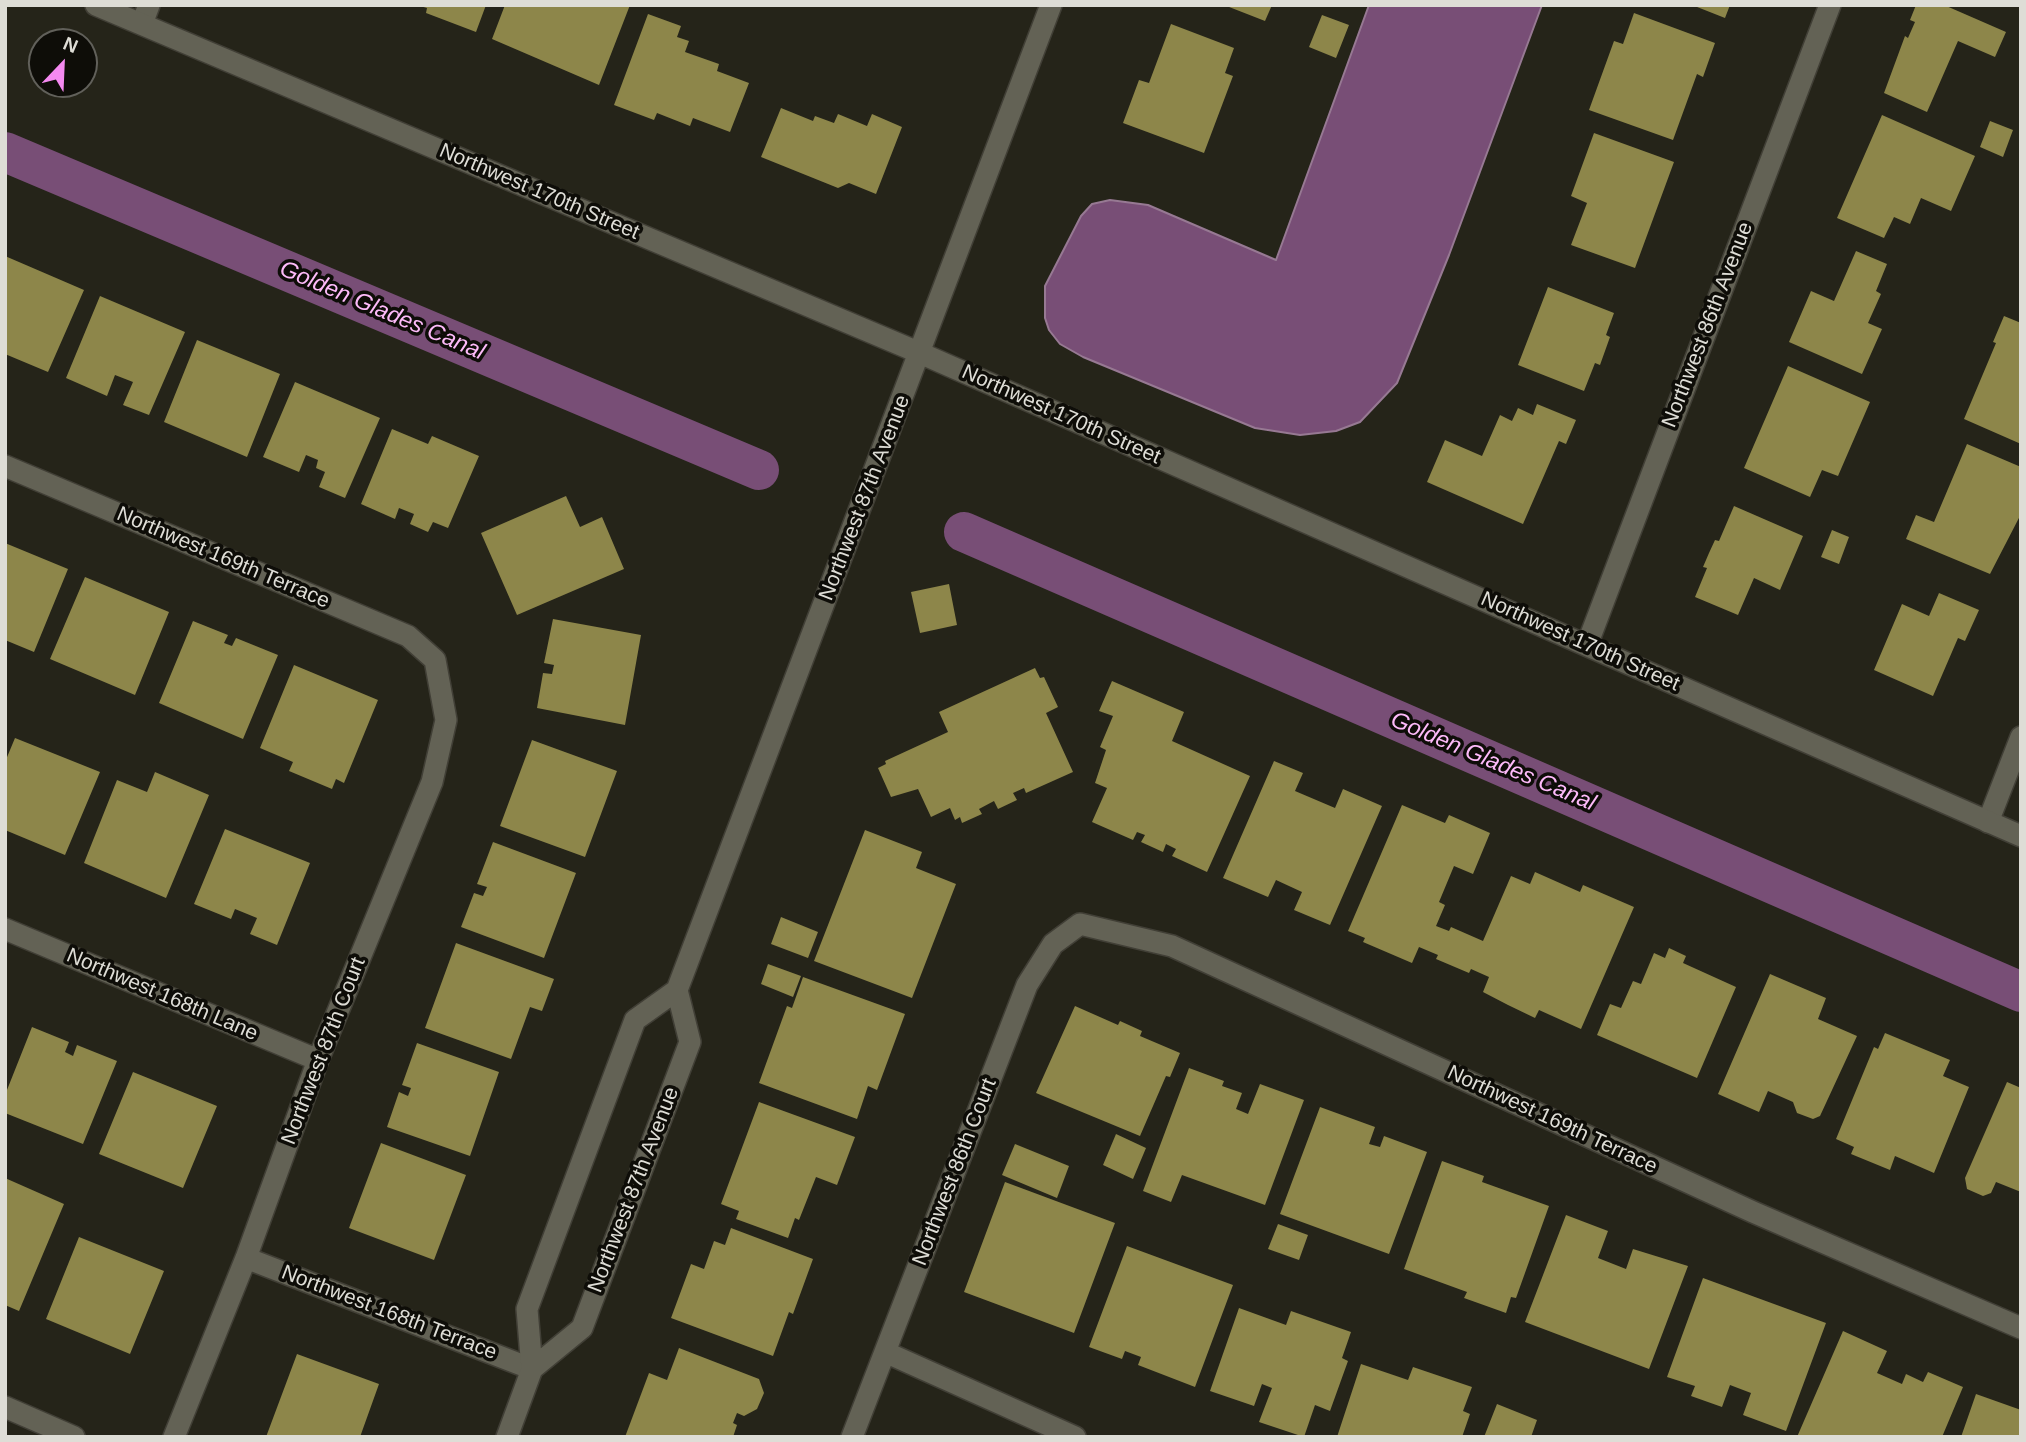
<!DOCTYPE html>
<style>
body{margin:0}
#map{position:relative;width:2026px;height:1442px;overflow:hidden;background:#252419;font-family:Arial,sans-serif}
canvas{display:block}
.frame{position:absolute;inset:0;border:7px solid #deddd6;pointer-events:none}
.north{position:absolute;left:28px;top:28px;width:70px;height:70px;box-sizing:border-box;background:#0e0d08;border:2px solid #61605a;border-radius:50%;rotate:23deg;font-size:19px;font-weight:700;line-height:28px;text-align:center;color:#deddd6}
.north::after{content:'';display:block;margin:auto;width:24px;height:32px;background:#f489f0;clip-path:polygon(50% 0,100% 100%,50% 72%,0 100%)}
</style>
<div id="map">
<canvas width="2026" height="1442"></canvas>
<div class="frame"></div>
<div class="north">N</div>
</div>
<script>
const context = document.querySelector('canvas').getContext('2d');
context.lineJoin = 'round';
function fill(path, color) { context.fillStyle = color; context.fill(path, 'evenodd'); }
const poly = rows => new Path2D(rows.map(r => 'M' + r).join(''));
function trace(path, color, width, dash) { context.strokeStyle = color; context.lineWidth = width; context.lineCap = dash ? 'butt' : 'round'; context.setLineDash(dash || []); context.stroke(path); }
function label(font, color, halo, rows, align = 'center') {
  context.font = font + ' Arial,sans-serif'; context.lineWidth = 7; context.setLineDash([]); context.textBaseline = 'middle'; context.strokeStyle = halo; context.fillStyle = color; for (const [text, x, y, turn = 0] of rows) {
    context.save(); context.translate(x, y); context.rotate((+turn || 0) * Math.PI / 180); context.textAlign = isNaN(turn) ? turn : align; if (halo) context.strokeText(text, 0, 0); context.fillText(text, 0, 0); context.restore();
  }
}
const water = poly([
 [1369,5,1542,5,1449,255,1397,383,1360,422,1336,431,1300,435,1255,428,1083,357,1060,344,1049,330,1045,318,1045,286,1081,216,1092,204,1110,200,1148,205,1276,260,1369,5]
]);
const canal = poly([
 [5,152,759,470],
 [964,532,2021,992]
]);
const building = poly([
 [486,5,476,32,426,13,427,8,420,6],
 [505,5,630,5,599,85,492,39],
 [1224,5,1272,5,1265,21],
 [1692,5,1730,5,1725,18],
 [1916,5,1944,5,2006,32,1995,57,1958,41,1927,112,1884,93,1905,36,1908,38,1915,22,1910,20],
 [1634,13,1715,43,1703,77,1697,74,1673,140,1589,110,1614,41,1623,44],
 [648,14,681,26,677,37,689,41,685,52,719,64,717,71,749,83,730,132,693,118,690,126,657,113,654,120,614,105],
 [1322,15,1349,25,1336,58,1309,47],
 [1171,24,1234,48,1225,73,1233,76,1204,153,1123,123,1139,80,1149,83],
 [781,108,813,121,815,116,834,123,838,114,867,126,872,114,902,127,876,194,849,183,838,188,761,157],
 [1882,115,1975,156,1951,211,1921,198,1910,224,1894,217,1884,238,1837,218],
 [1990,121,2013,130,2003,157,1980,147],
 [1594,133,1674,162,1635,268,1571,245,1587,203,1571,196],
 [1856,251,1887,264,1876,291,1881,294,1868,323,1882,329,1862,374,1789,342,1811,291,1834,301],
 [5,256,84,290,48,372,5,354],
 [1548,287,1614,313,1606,335,1610,337,1600,365,1595,363,1584,391,1518,365],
 [100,296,185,332,149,415,123,405,133,382,115,375,107,396,66,378],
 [2004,316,2021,323,2021,444,1964,419,1996,343,1993,342],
 [197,340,280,374,247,457,164,422],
 [1788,366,1870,402,1838,476,1822,470,1810,497,1744,468],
 [295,382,380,418,345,498,319,487,325,472,316,468,318,460,306,455,299,472,263,457],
 [1537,404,1576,420,1566,444,1559,441,1523,524,1427,482,1445,440,1482,456,1500,415,1512,421,1518,408,1533,415],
 [392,429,428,444,432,436,479,456,448,528,433,522,428,532,410,524,414,514,399,508,395,519,361,504],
 [1967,444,2021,467,2021,514,1990,574,1906,539,1916,515,1934,522],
 [566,496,580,527,602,517,624,569,517,615,481,533],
 [1734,506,1803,536,1780,590,1754,578,1738,615,1695,597,1707,568,1703,567,1709,553,1715,540,1719,541],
 [1832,530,1849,537,1839,564,1821,557],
 [5,543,68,569,34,652,5,640],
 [85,577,169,612,135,695,50,659],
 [949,584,957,625,920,633,911,592],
 [1939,593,1979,610,1965,641,1958,638,1933,696,1874,670,1902,604,1929,616],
 [553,619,641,635,625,725,537,708,543,673,552,674,554,665,544,663],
 [193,621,228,635,224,643,232,646,236,638,278,655,243,739,159,703],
 [294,665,378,700,344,783,336,779,332,789,289,771,293,762,260,748],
 [1035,668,1040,678,1044,677,1058,707,1046,713,1073,772,1026,793,1024,788,1013,793,1017,800,998,809,994,801,979,809,982,814,962,823,960,817,955,820,950,808,931,817,918,789,891,797,878,768,886,764,885,761,948,732,939,712],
 [1112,681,1184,712,1172,741,1250,776,1207,872,1172,856,1176,849,1166,844,1163,852,1141,842,1145,835,1137,832,1133,840,1092,822,1107,788,1095,783,1106,750,1100,747,1113,716,1099,711],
 [15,738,100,772,65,855,5,830,5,762],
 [532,740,617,771,585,857,500,826],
 [1274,761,1303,773,1295,791,1335,808,1343,789,1382,806,1330,925,1294,910,1302,892,1276,880,1268,897,1223,878],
 [155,772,209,795,166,898,84,863,117,780,147,792],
 [1402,805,1445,823,1449,815,1490,833,1473,874,1454,866,1439,902,1445,905,1436,926,1449,931,1451,927,1483,941,1511,876,1530,884,1535,872,1580,892,1583,885,1634,907,1581,1029,1539,1010,1535,1018,1508,1005,1483,992,1489,977,1471,969,1469,973,1436,959,1438,955,1419,947,1412,963,1363,942,1365,938,1348,931],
 [225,829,310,863,277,945,250,934,257,918,235,909,231,919,194,904],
 [865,830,922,852,916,868,956,884,912,998,814,961],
 [493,842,576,873,544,958,461,927,474,893,483,896,487,887,477,884],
 [781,917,818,932,808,958,771,944],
 [456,943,554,979,542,1011,530,1007,511,1059,425,1028],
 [1669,948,1686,956,1683,963,1736,987,1697,1078,1597,1035,1610,1004,1621,1008,1633,981,1641,984,1654,953,1665,958],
 [768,964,801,976,793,997,761,984],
 [1770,974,1826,998,1818,1019,1857,1036,1820,1116,1813,1119,1797,1113,1793,1102,1768,1091,1759,1112,1718,1094],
 [803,977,905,1014,877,1090,868,1086,857,1119,759,1083,787,1006,792,1008],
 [1075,1006,1118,1025,1120,1021,1142,1031,1140,1036,1180,1053,1170,1077,1166,1076,1140,1136,1036,1093],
 [32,1027,69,1042,65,1052,73,1056,77,1045,117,1061,83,1144,5,1113,5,1095],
 [1885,1033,1950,1060,1943,1076,1969,1087,1934,1173,1895,1156,1890,1170,1851,1154,1854,1147,1836,1139,1874,1047,1878,1049],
 [417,1043,499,1072,470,1156,387,1127,399,1092,408,1096,411,1088,402,1085],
 [1189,1068,1224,1081,1222,1086,1242,1093,1236,1109,1248,1114,1260,1084,1304,1100,1265,1205,1182,1175,1171,1202,1143,1191],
 [133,1072,217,1106,183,1188,99,1154],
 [2007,1082,2021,1088,2021,1192,1996,1182,1991,1193,1983,1196,1967,1189,1965,1178],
 [759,1102,855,1137,837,1185,816,1177,799,1220,795,1218,788,1238,736,1219,739,1211,721,1204],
 [1320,1107,1375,1127,1369,1144,1380,1147,1384,1136,1427,1152,1389,1254,1280,1214],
 [1116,1134,1146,1148,1133,1179,1103,1165],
 [381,1143,466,1175,434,1260,349,1228],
 [1015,1144,1069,1166,1057,1198,1002,1175],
 [1442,1161,1484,1176,1482,1182,1549,1206,1516,1298,1511,1297,1506,1313,1464,1298,1467,1292,1404,1269],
 [5,1178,64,1204,19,1311,5,1305],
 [1005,1182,1115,1223,1074,1333,964,1292],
 [1566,1215,1608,1231,1598,1258,1626,1269,1633,1249,1688,1266,1649,1369,1525,1322],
 [1278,1224,1308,1235,1299,1260,1268,1249],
 [731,1228,813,1259,793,1314,789,1312,773,1356,671,1318,691,1264,704,1269,714,1241,725,1245],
 [79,1237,164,1271,130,1354,46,1319],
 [1127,1246,1233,1285,1195,1387,1138,1365,1141,1357,1125,1351,1122,1359,1089,1347],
 [1703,1278,1826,1323,1786,1431,1743,1415,1751,1393,1730,1385,1722,1407,1691,1396,1695,1386,1667,1377],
 [1239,1308,1286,1325,1291,1311,1351,1332,1342,1358,1348,1361,1330,1411,1315,1405,1304,1437,1259,1422,1272,1388,1262,1384,1254,1406,1210,1391],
 [1843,1331,1887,1351,1877,1373,1902,1384,1906,1374,1923,1382,1928,1372,1963,1387,1942,1437,1797,1437],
 [679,1348,759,1379,764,1393,757,1409,744,1416,737,1413,733,1423,737,1425,733,1437,625,1437,649,1373,667,1380],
 [297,1354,379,1384,360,1437,266,1437],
 [1361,1364,1408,1380,1413,1367,1472,1387,1463,1411,1470,1414,1462,1437,1337,1437],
 [1976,1394,2021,1410,2021,1437,1961,1437],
 [1497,1404,1537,1420,1531,1437,1484,1437]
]);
const minor = poly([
 [142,24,149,5],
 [5,466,408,636,435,660,446,720,432,782,318,1060,246,1258,174,1437],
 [1587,645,1830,5],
 [1988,822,2021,737],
 [5,929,318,1060],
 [246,1258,532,1369],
 [885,1352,1075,1437],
 [5,1407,74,1437],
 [852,1437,1027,985,1053,944,1080,924,1172,946,1753,1212,2021,1328]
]);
const tertiary = poly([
 [96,5,920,353,2021,836],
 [532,1369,582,1328,690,1042,677,990],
 [507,1437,532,1369,527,1309,635,1020,677,990,1051,5]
]);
const streetNames = [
 ["Northwest 170th Street",539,192,23],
 ["Northwest 86th Avenue",1708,325,-69],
 ["Northwest 170th Street",1061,415,24],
 ["Northwest 87th Avenue",865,498,-69],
 ["Northwest 169th Terrace",223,558,23],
 ["Northwest 170th Street",1580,642,24],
 ["Northwest 168th Lane",162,995,23],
 ["Northwest 87th Court",324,1051,-69],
 ["Northwest 169th Terrace",1552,1120,25],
 ["Northwest 86th Court",955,1172,-69],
 ["Northwest 87th Avenue",634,1190,-69],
 ["Northwest 168th Terrace",389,1313,21]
];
const waterNames = [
 ["Golden Glades Canal",382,311,23],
 ["Golden Glades Canal",1493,762,23]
];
fill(water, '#784e76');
trace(water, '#977993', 2);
trace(canal, '#784e76', 40);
fill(building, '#8d864a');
trace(minor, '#413f36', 24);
trace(tertiary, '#413f36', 24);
trace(minor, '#636255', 21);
trace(tertiary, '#636255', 21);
label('21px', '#deddd6', '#0e0d08', streetNames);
label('italic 23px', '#fdbaf9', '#0e0d08', waterNames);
</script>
